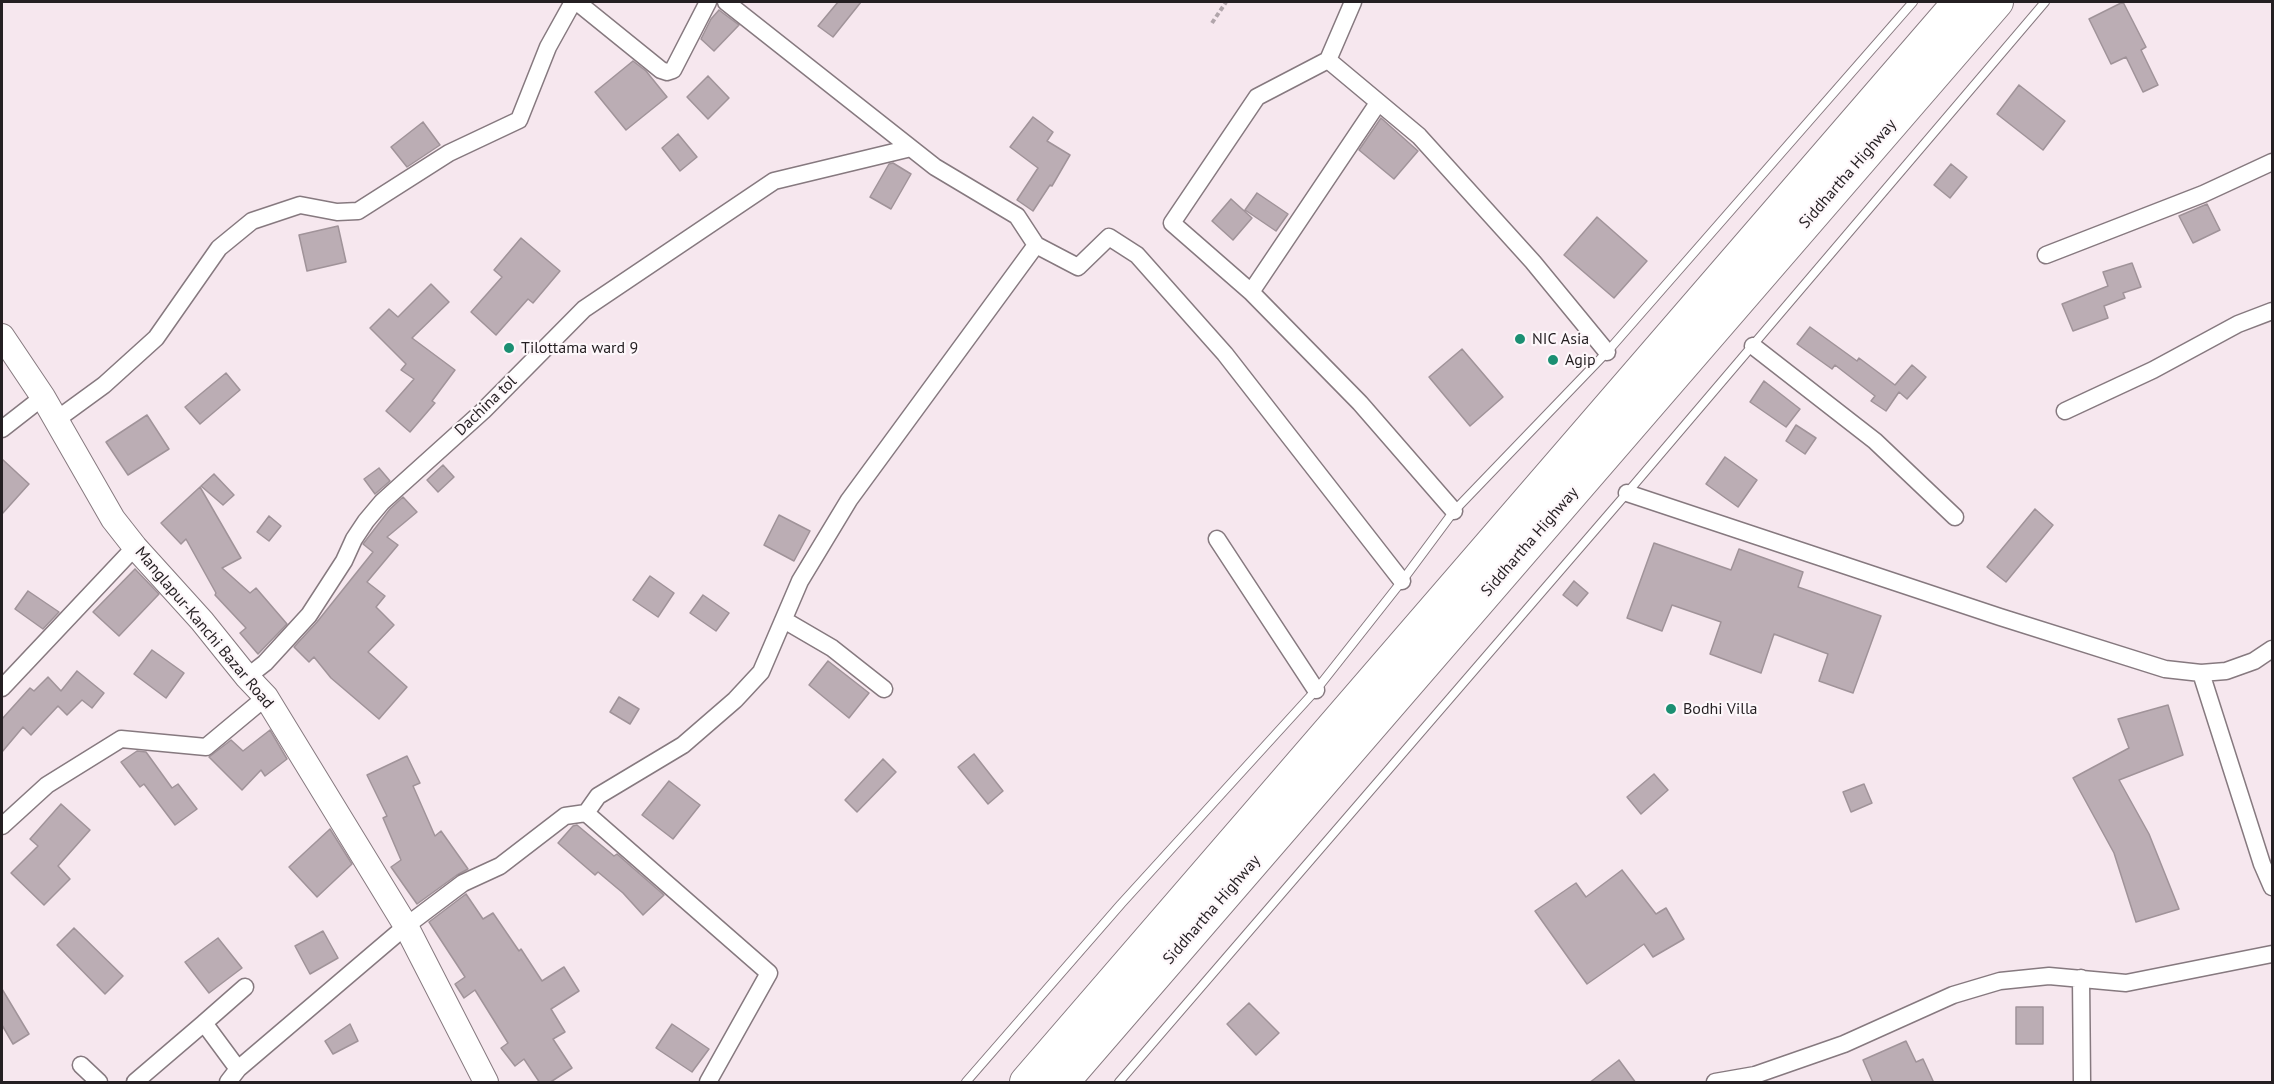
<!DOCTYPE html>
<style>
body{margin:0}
#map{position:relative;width:2274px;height:1084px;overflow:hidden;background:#f6e7ee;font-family:"PT Sans",sans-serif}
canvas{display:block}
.frame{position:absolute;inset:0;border:3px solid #241f22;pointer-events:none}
</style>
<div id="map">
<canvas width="2274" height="1084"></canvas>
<div class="frame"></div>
</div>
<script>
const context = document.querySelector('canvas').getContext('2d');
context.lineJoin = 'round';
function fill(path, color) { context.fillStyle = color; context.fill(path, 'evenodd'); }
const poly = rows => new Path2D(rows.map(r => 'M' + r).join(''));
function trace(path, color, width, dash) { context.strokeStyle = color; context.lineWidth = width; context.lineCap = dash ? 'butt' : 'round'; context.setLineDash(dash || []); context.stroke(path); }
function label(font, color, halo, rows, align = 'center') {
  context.font = font + ' "PT Sans",sans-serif'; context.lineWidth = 4.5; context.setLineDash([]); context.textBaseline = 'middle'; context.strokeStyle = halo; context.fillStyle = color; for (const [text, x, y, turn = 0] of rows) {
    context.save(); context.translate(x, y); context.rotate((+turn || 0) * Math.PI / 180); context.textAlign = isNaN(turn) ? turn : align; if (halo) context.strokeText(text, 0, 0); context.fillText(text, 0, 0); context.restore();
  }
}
const building = poly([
 [838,2,861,2,833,37,818,26,838,2],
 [2123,2,2146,47,2141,50,2158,85,2143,92,2126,57,2111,64,2089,19,2123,2],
 [719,10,739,25,714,51,701,39,711,19,719,10],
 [633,61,646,71,667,97,626,130,595,92,633,61],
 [708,76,729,98,708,119,687,97,708,76],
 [2019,85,2065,121,2043,150,1997,114,2019,85],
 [1033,117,1053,132,1047,141,1070,155,1052,186,1050,185,1033,211,1017,200,1038,168,1010,147,1033,117],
 [1381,118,1418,151,1394,179,1359,150,1381,118],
 [423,122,440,145,407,167,391,147,423,122],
 [678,134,697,157,680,171,662,148,678,134],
 [893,163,911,174,891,209,870,197,889,164,893,163],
 [1951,164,1967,177,1950,198,1934,185,1951,164],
 [1257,193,1288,214,1276,231,1245,210,1257,193],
 [1231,199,1252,218,1233,240,1212,221,1231,199],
 [2207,204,2220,230,2193,243,2179,216,2207,204],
 [1597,217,1647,261,1614,298,1564,255,1597,217],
 [338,226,346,262,307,271,299,235,338,226],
 [521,238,560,271,533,303,528,299,496,335,471,312,502,277,494,270,521,238],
 [2132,263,2141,287,2123,293,2125,298,2104,306,2108,318,2073,331,2062,304,2108,286,2103,272,2132,263],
 [431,284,449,302,412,338,455,370,432,401,435,403,410,432,386,411,414,379,401,370,406,364,370,328,389,309,398,317,431,284],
 [1810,327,1857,361,1859,358,1895,385,1912,365,1926,377,1907,399,1899,392,1886,411,1871,401,1875,396,1835,365,1832,369,1797,344,1810,327],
 [1462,349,1503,397,1470,426,1429,377,1462,349],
 [226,373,240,390,200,424,185,407,226,373],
 [1764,381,1800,409,1786,427,1750,402,1764,381],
 [147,415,169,449,128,475,106,442,147,415],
 [1796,425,1816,438,1805,454,1786,441,1796,425],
 [1725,457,1757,480,1738,507,1706,484,1725,457],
 [2,459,29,484,2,514,2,459],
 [443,465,454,477,438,492,427,480,443,465],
 [379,468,390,481,375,494,364,479,379,468],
 [214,474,234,495,223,505,201,486,214,474],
 [200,487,241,558,222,568,250,593,256,588,287,624,258,654,240,633,246,628,215,595,216,593,186,539,181,544,161,523,200,487],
 [403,497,417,512,387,537,398,545,367,582,385,596,376,607,394,625,368,652,407,687,379,719,331,678,314,657,309,662,294,647,317,622,373,552,363,544,390,509,403,497],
 [2035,509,2053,525,2006,582,1987,567,2035,509],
 [779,515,810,531,794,561,764,545,779,515],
 [269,516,281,526,269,541,257,532,269,516],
 [1654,543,1731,570,1739,549,1803,572,1798,587,1881,616,1853,693,1819,681,1828,654,1774,634,1761,673,1710,654,1721,622,1672,605,1662,631,1627,618,1654,543],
 [135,569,159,594,119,636,93,612,135,569],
 [650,576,674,593,658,617,633,600,650,576],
 [1574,581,1588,593,1577,606,1563,595,1574,581],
 [28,591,59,612,43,629,15,609,28,591],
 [703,595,729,613,716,631,690,613,703,595],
 [152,650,184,673,166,698,134,674,152,650],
 [828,661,869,693,849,718,809,685,828,661],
 [77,671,104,693,92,708,82,700,67,715,58,706,31,735,23,727,2,752,2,719,30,688,34,691,48,677,61,691,77,671],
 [619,697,639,709,630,724,610,712,619,697],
 [2168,705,2183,755,2119,780,2149,834,2179,909,2136,922,2114,853,2073,778,2129,748,2118,719,2168,705],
 [270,730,287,759,265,776,261,770,242,790,209,757,231,740,243,751,270,730],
 [137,751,146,752,172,788,178,784,197,809,175,825,144,784,140,787,121,762,137,751],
 [974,754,1003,791,988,804,958,767,974,754],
 [407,756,420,783,413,786,435,836,441,831,468,869,457,875,417,904,391,867,401,860,383,818,387,816,367,775,407,756],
 [883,759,896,772,857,812,845,800,883,759],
 [1654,774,1668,790,1641,814,1627,797,1654,774],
 [669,781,700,805,673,839,642,815,669,781],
 [1864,784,1872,803,1851,812,1843,792,1864,784],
 [61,804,90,830,58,866,70,879,44,905,11,873,38,846,30,839,61,804],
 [577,825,614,856,617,854,664,895,643,915,623,893,598,872,595,875,558,843,573,826,577,825],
 [330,829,352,864,317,897,289,867,330,829],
 [1622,870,1656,914,1666,908,1684,939,1653,957,1644,944,1587,984,1535,911,1576,883,1586,897,1622,870],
 [466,894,483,919,493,913,519,951,521,949,542,981,564,967,579,991,551,1009,565,1032,553,1039,572,1068,549,1083,540,1083,524,1059,515,1066,501,1048,508,1043,475,990,464,998,455,984,465,977,429,922,466,894],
 [74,928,123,976,105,994,57,945,74,928],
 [323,931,338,958,310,974,295,946,323,931],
 [218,938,242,968,209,993,185,962,218,938],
 [2,989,29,1034,13,1044,2,1025,2,989],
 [1249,1003,1279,1033,1256,1055,1227,1024,1249,1003],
 [2016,1007,2043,1007,2043,1044,2016,1044,2016,1007],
 [350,1024,358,1041,333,1054,325,1041,350,1024],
 [672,1024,709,1049,692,1072,656,1048,672,1024],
 [1906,1041,1916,1062,1923,1059,1934,1083,1873,1083,1863,1060,1906,1041],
 [1619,1060,1636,1083,1589,1083,1619,1060]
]);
const path = poly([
 [1212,23,1226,2]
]);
const lane = poly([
 [966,1082,1121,904,1316,690,1402,581,1454,511,1607,352,1913,2],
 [1119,1082,1627,493,2045,2]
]);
const street = poly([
 [577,2,661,70,667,72,673,70,708,2],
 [726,2,935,167,1017,216,1036,245,1078,267,1109,237,1137,255,1225,354,1402,581],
 [1353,2,1328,60,1419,136,1533,262,1607,352],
 [1328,60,1257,97,1172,223,1251,292,1360,403,1454,511],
 [2046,255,2203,194,2272,162],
 [1251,292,1378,103],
 [1753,346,1875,441,1955,517],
 [2065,411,2153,370,2238,324,2272,311],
 [56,420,104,385,156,338,219,248,252,221,300,205,337,212,358,211,449,153,519,120,548,47,573,2],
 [2,429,43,397],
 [1627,493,2000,617,2165,669,2201,673,2226,671,2254,661,2272,649],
 [1217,539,1316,690],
 [784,620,832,648,884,689],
 [2201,673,2262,864,2272,887],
 [247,677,265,663,309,615,344,561,354,539,366,521,382,502,483,411,584,309,774,181,911,148],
 [2,688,135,547],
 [586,813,769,973,708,1082],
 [2,826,47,785,121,739,206,747,266,697],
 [2081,978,2082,1082],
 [204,1023,245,987],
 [81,1065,99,1082],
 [135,1082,204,1023,238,1069],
 [228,1082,238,1069,406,926,463,883,500,866,565,816,586,813,598,796,683,745,735,700,761,672,800,581,849,500,1036,245],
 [1715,1082,1755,1075,1844,1044,1953,995,2000,981,2049,976,2126,983,2272,954]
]);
const secondary = poly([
 [2,336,43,397,113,519,135,547,202,621,247,677,266,697,406,926,486,1082]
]);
const highway = poly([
 [1026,1082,1959,2],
 [1063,1082,1997,2]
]);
const markers = [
 [1520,339,6,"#1b8f72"],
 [509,348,6,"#1b8f72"],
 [1553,360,6,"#1b8f72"],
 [1671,709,6,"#1b8f72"]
];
const streetNames = [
 ["Siddhartha Highway",1848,174,-49],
 ["Dachina tol",486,406,-44],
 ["Siddhartha Highway",1530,542,-49],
 ["Manglapur-Kanchi Bazar Road",204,628,50],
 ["Siddhartha Highway",1212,910,-49]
];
const poiNames = [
 ["NIC Asia",1532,339],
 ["Tilottama ward 9",521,348],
 ["Agip",1565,360],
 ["Bodhi Villa",1683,709]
];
fill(building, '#bbadb4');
trace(building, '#a09399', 1.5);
trace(lane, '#86797f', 10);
trace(street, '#86797f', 19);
trace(secondary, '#86797f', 26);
trace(highway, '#86797f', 34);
trace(path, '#b1a5ab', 4, [4.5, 3]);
trace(lane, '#fff', 8);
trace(street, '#fff', 16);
trace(secondary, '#fff', 24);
trace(highway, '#fff', 32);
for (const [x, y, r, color] of markers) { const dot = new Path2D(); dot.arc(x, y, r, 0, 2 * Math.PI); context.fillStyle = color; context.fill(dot); trace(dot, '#fdf7fa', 2); }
label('16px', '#241f22', '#fdf7fa', streetNames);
label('16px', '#241f22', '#fdf7fa', poiNames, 'left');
</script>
